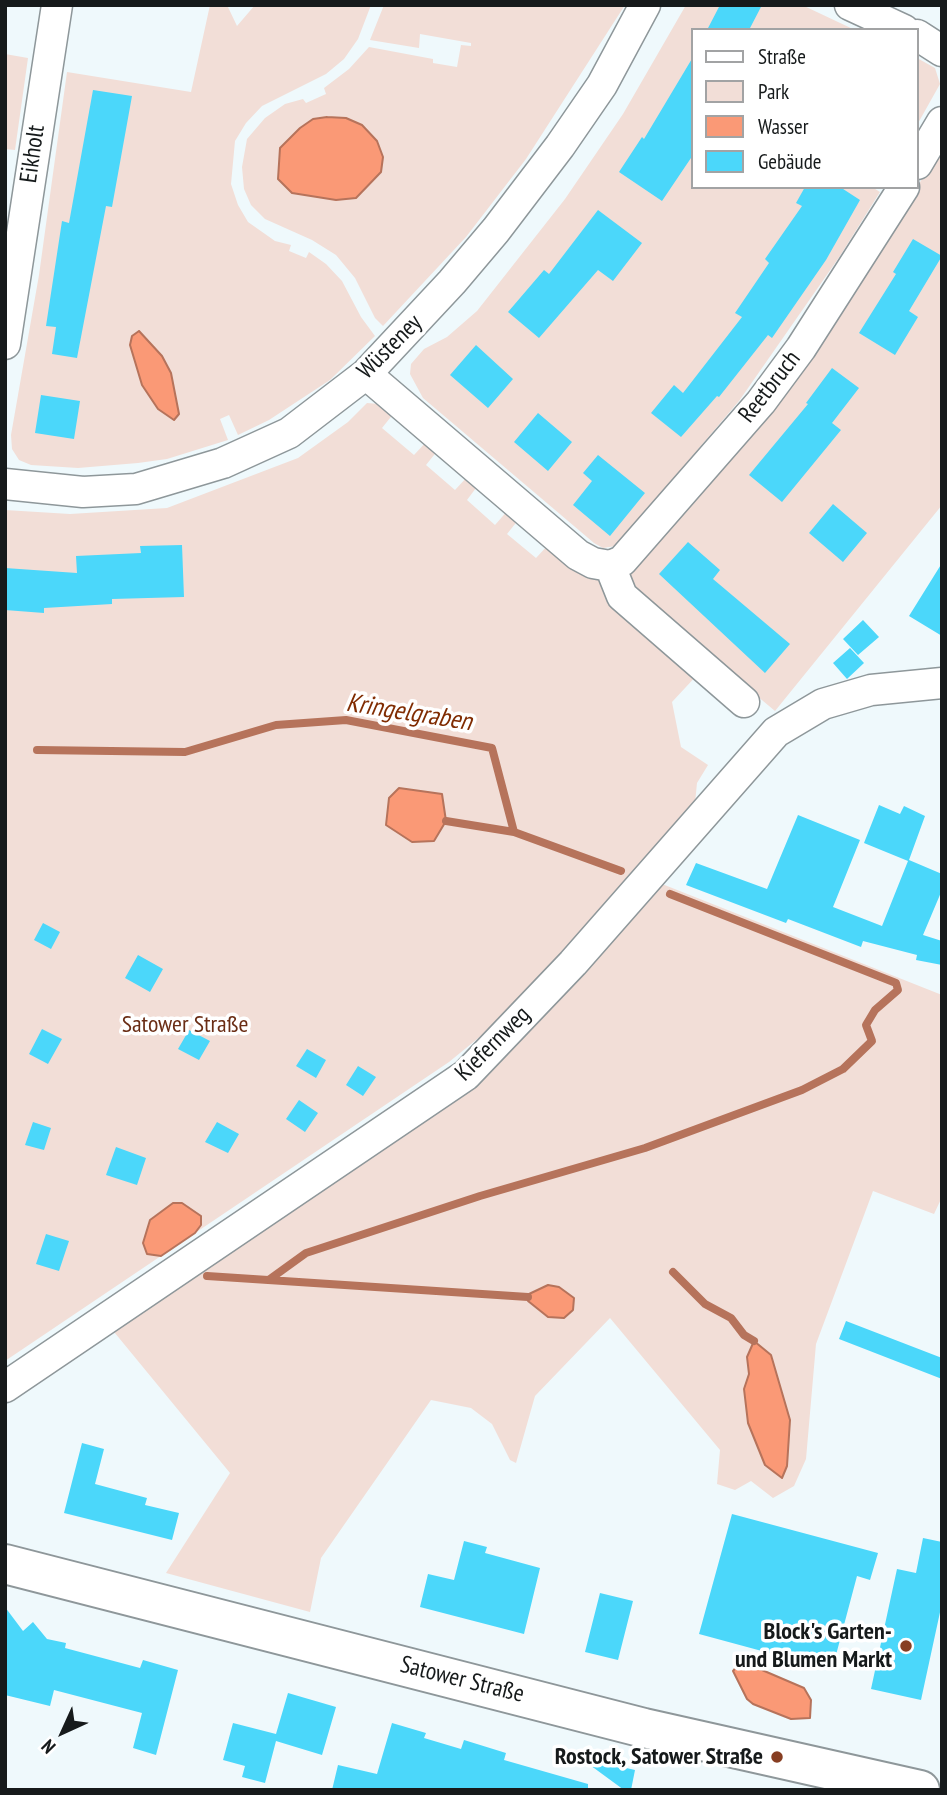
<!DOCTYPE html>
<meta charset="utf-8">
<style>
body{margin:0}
#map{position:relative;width:947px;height:1795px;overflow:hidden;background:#eff9fc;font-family:"PT Sans Narrow",sans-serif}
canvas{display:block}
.frame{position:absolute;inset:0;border:7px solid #161a1b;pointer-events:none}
.legend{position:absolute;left:691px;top:28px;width:228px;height:161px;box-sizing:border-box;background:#fff;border:2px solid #a2a3a4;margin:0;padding:9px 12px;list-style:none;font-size:21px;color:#161a1b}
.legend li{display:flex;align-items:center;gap:14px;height:35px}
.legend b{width:35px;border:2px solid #a2a3a4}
.north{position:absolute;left:28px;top:1697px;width:70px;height:70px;-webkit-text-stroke:5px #fff;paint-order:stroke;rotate:225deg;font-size:19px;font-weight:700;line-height:28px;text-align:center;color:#161a1b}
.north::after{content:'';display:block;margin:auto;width:24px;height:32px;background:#161a1b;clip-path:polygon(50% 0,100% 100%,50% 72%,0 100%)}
</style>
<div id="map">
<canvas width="947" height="1795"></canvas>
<div class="frame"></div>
<ul class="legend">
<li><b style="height:9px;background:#fff"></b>Straße</li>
<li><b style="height:19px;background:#f2ded7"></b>Park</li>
<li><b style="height:19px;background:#fa9976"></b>Wasser</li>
<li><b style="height:19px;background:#4bd7fa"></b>Gebäude</li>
</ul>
<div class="north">N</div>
</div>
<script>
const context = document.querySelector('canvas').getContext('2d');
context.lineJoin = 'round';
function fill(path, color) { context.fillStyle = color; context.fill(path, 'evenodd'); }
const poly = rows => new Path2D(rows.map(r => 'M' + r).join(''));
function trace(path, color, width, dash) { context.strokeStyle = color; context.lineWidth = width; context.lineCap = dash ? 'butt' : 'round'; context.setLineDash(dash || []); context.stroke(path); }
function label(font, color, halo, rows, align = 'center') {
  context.font = font + ' "PT Sans Narrow",sans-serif'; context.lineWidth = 7; context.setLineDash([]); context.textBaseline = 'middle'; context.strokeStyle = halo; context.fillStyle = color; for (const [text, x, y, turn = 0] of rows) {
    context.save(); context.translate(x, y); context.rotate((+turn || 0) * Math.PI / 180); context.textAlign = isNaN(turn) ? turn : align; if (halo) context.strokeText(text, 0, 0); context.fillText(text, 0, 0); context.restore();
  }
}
const green = poly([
 [210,5,227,5,237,26,255,5,371,5,358,39,344,59,326,74,262,106,246,123,235,141,231,184,238,205,248,222,275,241,291,245,289,251,306,258,309,252,326,264,342,281,361,317,375,336,330,380,269,420,238,435,229,415,220,419,228,440,167,459,138,463,78,468,31,465,19,460,12,449,11,435,39,275,67,72,191,92],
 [384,5,625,5,526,159,466,237,383,326,375,318,355,278,336,255,312,240,265,219,251,205,244,189,242,167,247,139,265,118,285,104,303,99,306,103,326,94,324,88,349,69,369,47,433,59,433,63,457,67,461,45,471,46,471,43,420,34,419,48,370,40],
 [686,5,802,5,855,30,693,30,693,187,872,187,880,192,840,256,739,401,616,546,603,548,594,543,423,398,410,374,411,364,424,349,447,337,477,311,565,199,623,114],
 [5,54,28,58,15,150,5,149],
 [917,58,935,68,940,84,917,125],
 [942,146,942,505,775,711,633,592,627,572,851,296],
 [367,403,379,404,394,413,382,428,414,455,427,441,438,450,426,465,455,490,468,476,479,484,467,500,495,525,509,509,519,519,507,534,536,558,549,544,594,573,699,673,672,702,681,747,708,765,697,783,694,813,504,1017,449,1062,5,1361,5,510,70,514,167,508,298,458,348,422],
 [652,880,942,995,942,1197,934,1214,873,1191,816,1344,806,1459,794,1486,773,1498,751,1481,735,1490,717,1484,720,1450,610,1318,535,1396,516,1463,510,1460,492,1424,471,1408,431,1400,321,1558,310,1612,166,1573,230,1473,110,1327,321,1191]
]);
const water = poly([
 [327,117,346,118,362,125,377,141,383,157,381,172,356,198,336,200,292,193,278,179,280,148,300,128,313,119,327,117],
 [139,331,162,356,171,373,179,414,174,420,158,409,142,385,130,345,132,336,139,331],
 [399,788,442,794,446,821,434,841,412,842,386,825,389,798,399,788],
 [173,1203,182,1203,201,1216,201,1225,195,1233,161,1256,147,1254,143,1243,150,1220,173,1203],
 [548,1285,559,1287,574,1298,573,1310,564,1318,548,1317,528,1301,529,1294,548,1285],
 [754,1341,771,1355,790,1420,787,1466,782,1478,765,1465,748,1423,744,1389,749,1374,747,1357,754,1341],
 [738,1665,755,1667,804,1688,811,1700,810,1718,791,1719,753,1704,747,1699,733,1671,738,1665]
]);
const stream = poly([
 [37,750,185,752,276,725,346,720,492,748,514,832,621,871],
 [446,821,514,832],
 [673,1272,705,1304,731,1318,744,1335,754,1341],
 [207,1276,528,1297],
 [270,1279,306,1253,480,1196,645,1148,802,1090,843,1069,872,1041,866,1025,875,1010,898,990,896,983,670,894]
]);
const building = poly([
 [720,5,762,5,749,30,707,30],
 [693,57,693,155,662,201,619,172,642,137,644,139],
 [93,90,132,96,112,207,106,206,77,358,52,354,56,327,46,326,62,221,69,223],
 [805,187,840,187,860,200,826,260,772,338,768,335,719,397,717,396,681,437,651,413,674,385,683,393,742,317,735,313,769,263,765,259,802,206,796,203],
 [598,210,642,243,613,281,598,270,539,338,508,312,544,270,549,274],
 [913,239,942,256,909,311,918,317,895,355,859,333,896,274,893,272],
 [476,345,513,379,488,408,450,375],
 [832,368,859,388,832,423,841,430,782,502,749,475,808,404,806,403],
 [41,395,80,401,74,439,35,433],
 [538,413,572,442,548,471,514,442],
 [598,455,645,493,610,536,573,505,592,481,583,473],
 [833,504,867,533,843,562,809,533],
 [688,542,720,570,713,579,790,644,765,673,659,574],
 [182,545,184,597,112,599,112,604,44,608,44,613,5,610,5,568,77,573,76,556,141,553,140,546],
 [942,563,942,636,909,616],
 [863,620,879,637,858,655,843,639],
 [850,648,864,663,847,679,833,663],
 [879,805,900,814,904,806,925,816,909,860,942,874,942,890,923,935,942,941,942,965,916,960,917,955,863,941,861,947,788,919,786,923,686,885,696,863,767,889,798,815,860,840,833,907,882,926,908,861,864,843],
 [43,923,60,932,51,949,34,940],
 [138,955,163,969,150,992,125,978],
 [42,1029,62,1039,48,1064,29,1054],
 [189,1030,210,1041,199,1060,178,1049],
 [307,1049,326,1060,316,1078,296,1066],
 [358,1066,376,1077,363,1096,346,1085],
 [299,1100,318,1113,305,1132,286,1119],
 [33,1122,51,1128,44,1150,25,1145],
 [217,1122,239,1134,228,1153,205,1142],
 [116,1147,146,1158,137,1185,106,1175],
 [46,1234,69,1241,59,1271,36,1264],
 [846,1321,942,1358,942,1379,839,1339],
 [82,1443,104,1449,95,1484,147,1498,145,1505,179,1513,172,1540,64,1513],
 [732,1514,878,1553,870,1580,857,1576,832,1670,699,1634],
 [923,1538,942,1542,942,1603,921,1700,871,1689,897,1569,916,1573],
 [464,1541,487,1547,485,1553,540,1568,524,1634,420,1607,428,1574,454,1580],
 [600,1593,633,1601,618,1660,585,1652],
 [5,1607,23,1631,33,1622,47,1639,66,1643,65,1648,140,1668,143,1660,178,1670,156,1755,133,1748,142,1713,54,1690,50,1706,5,1695],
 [288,1693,336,1707,322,1755,276,1741,265,1783,242,1777,245,1766,223,1760,233,1723,276,1734],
 [392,1723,426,1733,424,1738,461,1749,464,1740,506,1753,504,1760,588,1784,588,1790,332,1790,338,1765,377,1774],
 [579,1757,635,1770,631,1790,624,1790]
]);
const street = poly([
 [850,5,904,30],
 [917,35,942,51],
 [917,164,942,122],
 [5,344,57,5],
 [366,374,578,555,593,563,610,566,622,561,761,402,801,348,904,187],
 [5,484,83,492,136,489,223,463,289,433,366,374,452,282,496,230,560,146,602,85,645,5],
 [610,566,622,596,744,702],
 [5,1387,466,1075,573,963,776,732,823,704,871,690,942,683]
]);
const secondary = poly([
 [5,1564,644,1728,920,1790]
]);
const markers = [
 [906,1646,7,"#873e22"],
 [777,1757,7,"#873e22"]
];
const streetNames = [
 ["Eikholt",33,154,-82],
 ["Wüsteney",390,347,-45],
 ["Reetbruch",770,387,-52],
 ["Kiefernweg",493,1044,-45],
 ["Satower Straße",462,1680,14]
];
const parkNames = [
 ["Satower Straße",185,1025]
];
const poiNames = [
 ["Block's Garten-",892,1632],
 ["und Blumen Markt",892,1660],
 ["Rostock, Satower Straße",763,1757]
];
const waterNames = [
 ["Kringelgraben",409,713,9]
];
fill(green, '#f2ded7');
fill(water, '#fa9976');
trace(water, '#b6735b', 2);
trace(stream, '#b6735b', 8);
fill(building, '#4bd7fa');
trace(street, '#8e979a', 33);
trace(secondary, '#8e979a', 42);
trace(street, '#fff', 30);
trace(secondary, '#fff', 38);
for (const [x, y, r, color] of markers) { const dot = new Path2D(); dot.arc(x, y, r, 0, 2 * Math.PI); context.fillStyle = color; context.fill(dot); trace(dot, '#fff', 2.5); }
label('24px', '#161a1b', '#fff', streetNames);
label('24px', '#6a2d15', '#fff', parkNames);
label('bold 24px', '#161a1b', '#fff', poiNames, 'right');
label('italic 26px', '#802c02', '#fff', waterNames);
</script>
